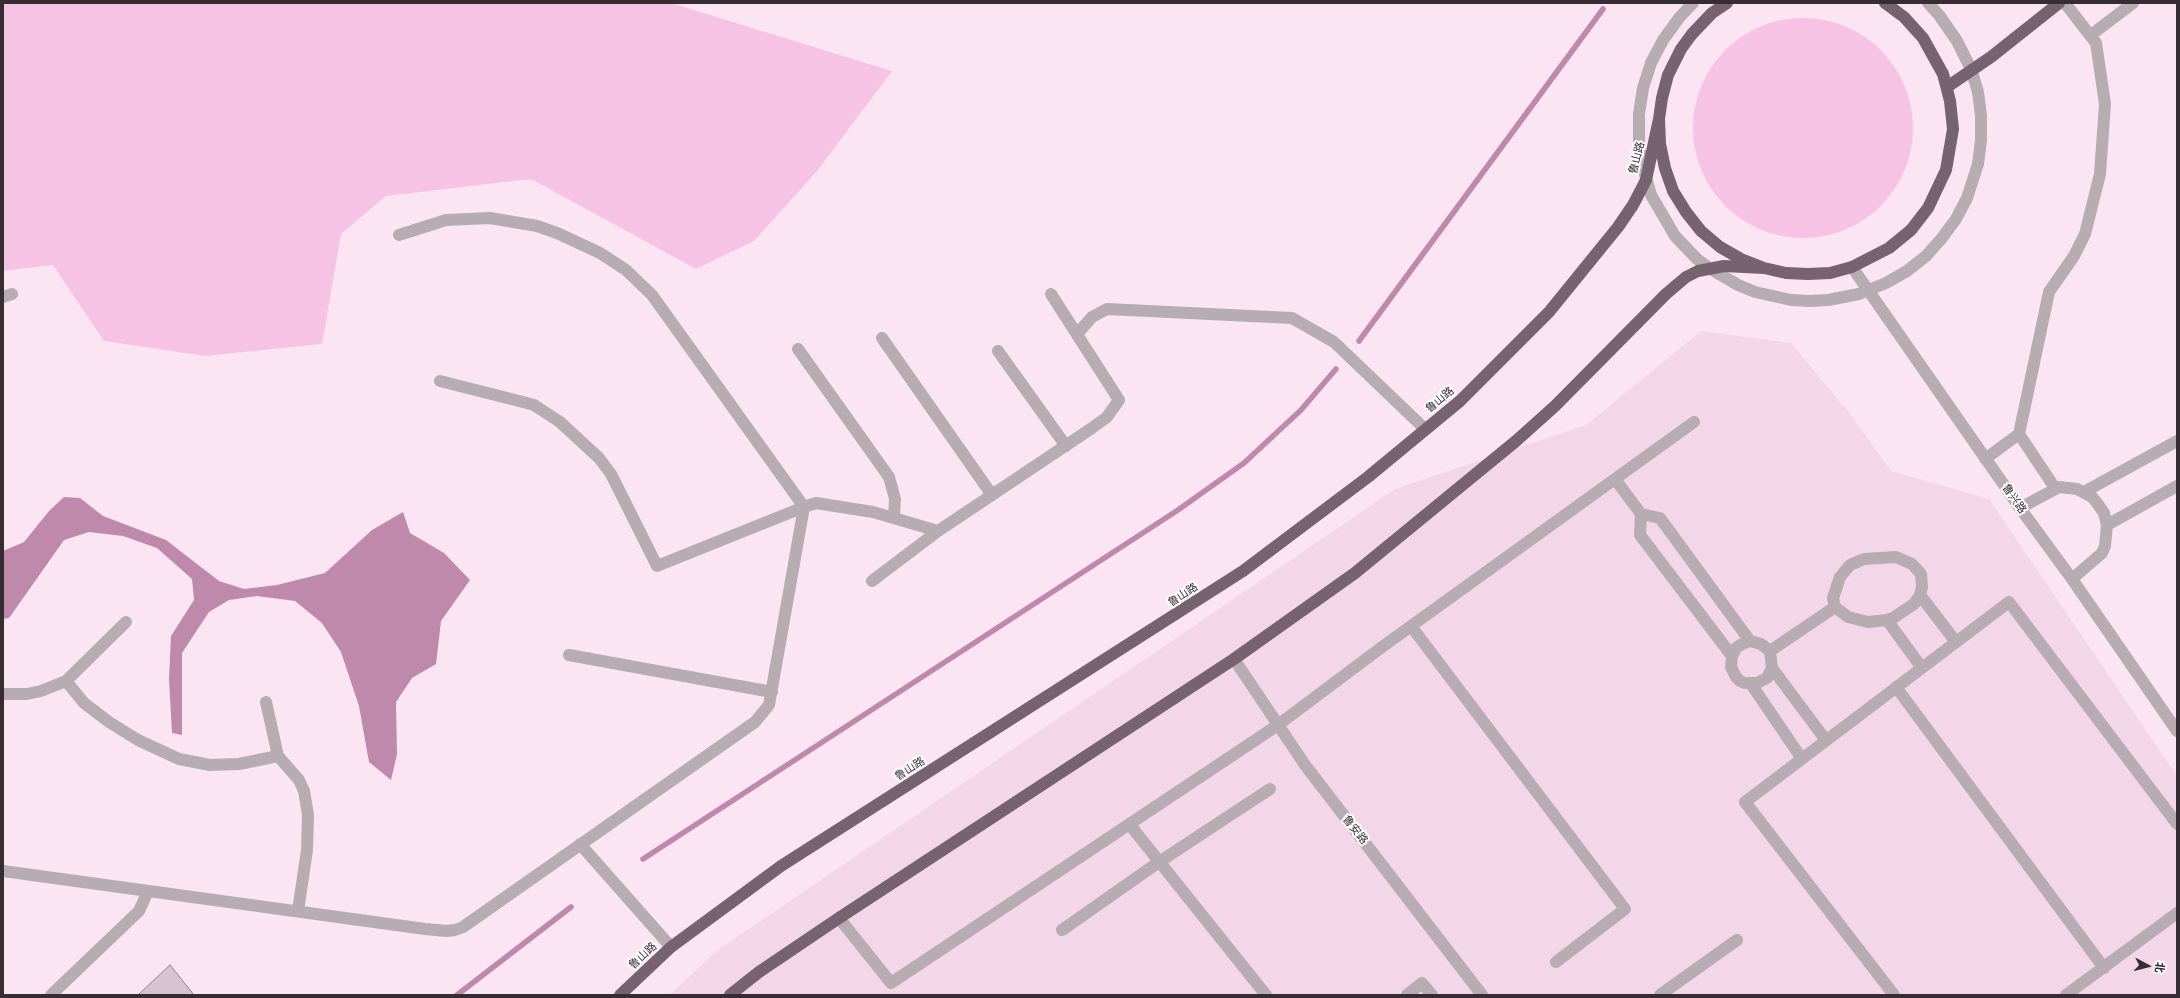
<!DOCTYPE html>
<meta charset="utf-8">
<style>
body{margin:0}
#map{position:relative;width:2180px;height:998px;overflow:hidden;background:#fce5f3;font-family:"IBM Plex Sans","Noto Sans SC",sans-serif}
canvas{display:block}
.frame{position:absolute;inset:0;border:4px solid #352d32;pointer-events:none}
.north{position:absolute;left:2128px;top:946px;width:40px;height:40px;-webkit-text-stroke:3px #fff;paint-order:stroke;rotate:97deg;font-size:11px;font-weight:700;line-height:16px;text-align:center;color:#352d32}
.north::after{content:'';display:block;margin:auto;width:14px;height:18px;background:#352d32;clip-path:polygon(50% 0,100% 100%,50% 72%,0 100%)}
</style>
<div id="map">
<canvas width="2180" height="998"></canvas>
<div class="frame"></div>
<div class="north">北</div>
</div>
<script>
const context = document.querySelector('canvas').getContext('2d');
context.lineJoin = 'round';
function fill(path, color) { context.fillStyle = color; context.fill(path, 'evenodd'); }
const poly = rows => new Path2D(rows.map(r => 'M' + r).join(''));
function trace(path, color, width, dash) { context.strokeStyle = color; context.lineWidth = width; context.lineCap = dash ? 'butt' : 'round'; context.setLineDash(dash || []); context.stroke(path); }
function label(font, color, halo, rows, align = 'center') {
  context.font = font + ' "IBM Plex Sans","Noto Sans SC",sans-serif'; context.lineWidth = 4; context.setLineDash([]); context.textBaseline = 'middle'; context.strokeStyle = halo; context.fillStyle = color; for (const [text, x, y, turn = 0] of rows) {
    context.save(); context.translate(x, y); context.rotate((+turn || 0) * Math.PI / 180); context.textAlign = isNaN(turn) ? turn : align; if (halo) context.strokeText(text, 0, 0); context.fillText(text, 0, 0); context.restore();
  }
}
const built = poly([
 [1701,331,1791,343,1850,414,1891,471,1989,499,2177,776,2177,995,670,995,715,952,1395,489,1586,425]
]);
const green = poly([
 [3,3,671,3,892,71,817,171,754,241,696,269,531,179,386,196,341,234,322,344,205,356,104,341,53,265,3,271],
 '1693 128a110 110 0 1 1 220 0a110 110 0 1 1-220 0Z'
]);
const water = poly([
 [64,497,80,498,103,516,166,540,219,581,244,589,277,585,325,573,372,530,403,512,410,533,444,553,470,580,441,621,436,664,412,678,396,702,397,754,391,780,369,762,359,706,341,652,322,623,295,601,257,596,229,600,209,612,182,653,182,735,172,733,169,679,171,636,194,600,192,579,157,548,123,536,89,532,64,540,9,618,3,619,3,551,24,542,49,511]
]);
const stream = poly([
 [1359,341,1603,9],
 [643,859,1178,510,1244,463,1301,410,1336,369],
 [457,995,571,907]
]);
const building = poly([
 [170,965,194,995,138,995,170,965]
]);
const minor = poly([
 [1693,3,1679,18,1663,40,1651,63,1643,88,1639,114,1639,141,1643,167,1651,195,1675,236,1697,259,1709,268,1738,285,1755,292,1791,300,1810,301,1828,300,1859,294,1886,283,1907,271,1926,256,1942,238,1956,219,1967,198,1978,164,1981,140,1981,116,1978,92,1971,69,1957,41,1939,15,1928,3],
 [2091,35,2133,3],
 [1852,267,2020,508,2072,579,2177,731],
 [3,297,12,294],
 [1077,334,1092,317,1107,309,1292,318,1334,342,1425,429],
 [882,338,992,495],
 [798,349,889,477,895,499,894,517],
 [998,351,1066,446],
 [440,381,523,402,534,405,560,422,599,458,611,474,657,566,804,507,816,503,873,512,938,531],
 [2019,434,2055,488],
 [1985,459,2019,434,2049,292,2074,256,2085,234,2100,174,2105,104,2096,43,2065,3],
 [1615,479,1641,514,1640,535,1732,656],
 [2084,492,2177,441],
 [2020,508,2059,487,2077,489,2092,497,2097,503,2104,513,2107,525,2105,546,2102,553,2072,579],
 [1641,514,1660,518,1750,641,1761,644,1770,651,1772,668,1767,678,1757,683,1745,683,1740,681,1736,677,1731,667,1732,656,1736,648,1742,644,1750,641],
 [2107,525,2177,486],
 [872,581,938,531,1092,428,1107,417,1119,400,1051,294],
 [1920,595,1956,642],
 [1887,620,1922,668],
 [1411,626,1625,909,1556,962],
 [1770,651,1835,607,1848,617,1868,622,1887,620,1893,618,1914,604,1920,595,1922,587,1921,574,1912,564,1896,557,1864,559,1850,565,1840,577,1833,598,1835,607],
 [569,655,772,692],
 [1234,659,1305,765,1482,995],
 [1772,668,1825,739],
 [66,681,84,703,109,722,138,740,179,759,210,765,239,764,278,756],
 [1751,684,1802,759],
 [1896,687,2104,968],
 [3,694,27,694,41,691,66,681,126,622],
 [266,702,278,756,299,780,304,791,308,815,307,850,298,911],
 [1130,825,1266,995],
 [580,844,671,947],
 [3,871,425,929,447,931,455,930,463,927,755,722,769,705,804,507,652,295,626,270,600,253,557,233,537,226,490,218,446,220,399,235],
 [839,918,891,983,1278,725,1382,647,1694,422],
 [1062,930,1159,862,1270,789],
 [51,995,139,911,148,891],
 [1407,995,1422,983,1432,995],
 [1660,995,1737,940],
 [1894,995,1745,802,2009,602,2177,824],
 [2066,995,2177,913]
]);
const highway = poly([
 [1727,3,1712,13,1692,34,1681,49,1668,75,1662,98,1659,119,1660,144,1665,168,1673,191,1686,212,1701,231,1720,247,1741,259,1764,268,1786,273,1808,274,1830,273,1852,267,1889,248,1911,230,1928,208,1946,170,1953,129,1950,101,1943,74,1923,38,1904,17,1885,3],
 [1947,87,1991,57,2059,3],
 [620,995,671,947,781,866,1243,571,1368,477,1460,401,1549,312,1618,227,1633,205,1646,180,1659,119],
 [730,995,759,972,839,918,1234,659,1355,573,1516,441,1555,406,1666,294,1686,277,1698,271,1724,266,1764,268]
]);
const streetNames = [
 ["鲁山路",1637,158,-76],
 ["鲁山路",1440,400,-40],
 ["鲁兴路",2014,499,55],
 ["鲁山路",1183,595,-33],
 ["鲁山路",910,769,-32],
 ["鲁安路",1355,830,52],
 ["鲁山路",643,956,-43]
];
fill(built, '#f4d6e9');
fill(green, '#f7c3e4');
fill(water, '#be89ab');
trace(stream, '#be89ab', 5.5);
fill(building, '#d9c3d1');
trace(building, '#937f8b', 1);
trace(minor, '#b6acb2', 12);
trace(highway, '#76636f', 12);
label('11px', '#352d32', '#fff', streetNames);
</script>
